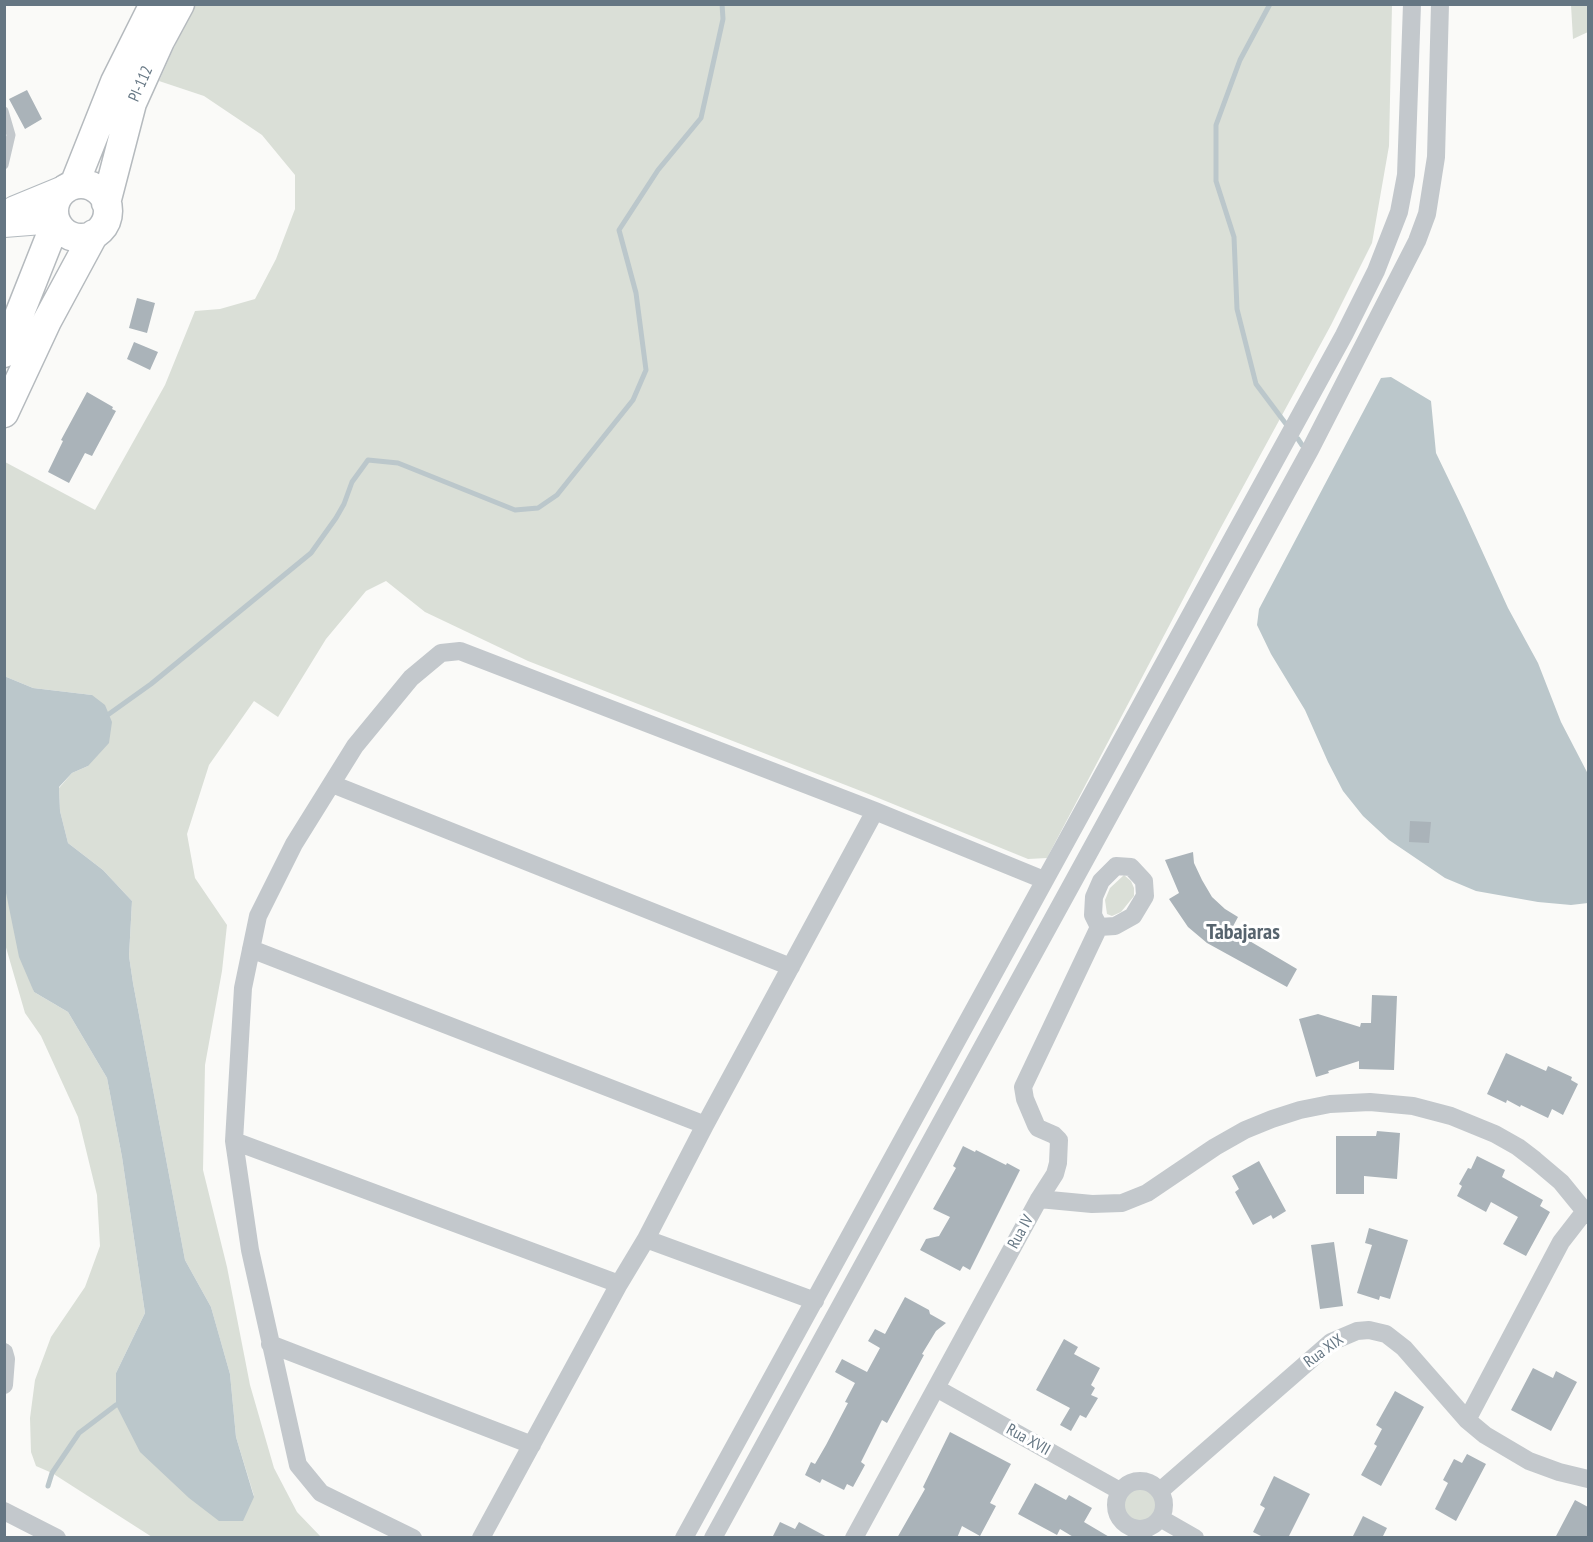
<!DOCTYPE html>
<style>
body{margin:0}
#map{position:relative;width:1593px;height:1542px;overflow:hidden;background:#fafaf8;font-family:"PT Sans Narrow",sans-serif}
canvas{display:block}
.frame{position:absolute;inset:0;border:6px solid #657683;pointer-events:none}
</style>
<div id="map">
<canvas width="1593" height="1542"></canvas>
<div class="frame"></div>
</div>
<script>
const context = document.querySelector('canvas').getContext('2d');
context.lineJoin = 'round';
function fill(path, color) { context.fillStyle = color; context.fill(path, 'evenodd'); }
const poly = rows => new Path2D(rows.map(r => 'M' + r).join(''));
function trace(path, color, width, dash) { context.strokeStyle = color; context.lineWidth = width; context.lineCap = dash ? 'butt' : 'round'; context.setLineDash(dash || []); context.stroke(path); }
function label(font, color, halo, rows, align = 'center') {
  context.font = font + ' "PT Sans Narrow",sans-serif'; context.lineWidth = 6; context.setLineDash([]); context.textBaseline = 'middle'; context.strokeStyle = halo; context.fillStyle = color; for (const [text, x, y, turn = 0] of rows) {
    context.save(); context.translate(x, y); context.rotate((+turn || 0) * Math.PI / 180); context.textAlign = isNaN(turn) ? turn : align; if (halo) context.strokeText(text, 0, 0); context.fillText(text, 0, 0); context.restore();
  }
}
const green = poly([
 [193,5,1392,5,1389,146,1372,243,1331,325,1219,531,1047,858,1028,859,866,793,528,661,425,612,386,581,366,591,326,639,278,717,254,701,209,765,187,834,195,878,227,925,222,971,205,1065,203,1170,227,1267,250,1385,274,1468,297,1512,321,1537,152,1537,52,1473,36,1466,31,1452,30,1418,35,1380,51,1337,85,1287,100,1246,97,1195,78,1117,41,1036,25,1013,5,944,4,883,34,992,68,1012,107,1078,122,1157,145,1313,116,1373,254,1496,236,1437,230,1374,211,1307,185,1260,133,983,129,956,132,901,103,870,68,843,60,811,59,788,72,773,88,766,92,695,33,688,4,676,5,462,95,510,165,385,195,311,220,309,255,299,276,259,295,209,295,175,262,135,204,96,159,81],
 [1571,5,1588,5,1588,32,1573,39],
 [1124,875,1131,881,1134,888,1134,896,1121,912,1112,916,1107,914,1105,900,1110,888],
 '1120 1505a20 20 0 1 1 40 0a20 20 0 1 1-40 0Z'
]);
const water = poly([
 [1391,377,1431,401,1436,453,1463,509,1508,608,1538,663,1561,722,1588,774,1588,903,1571,905,1538,902,1476,891,1445,878,1389,840,1363,816,1343,791,1328,762,1305,710,1271,654,1257,625,1259,609,1381,378],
 [4,676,33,688,92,695,105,705,112,722,109,743,88,766,72,773,59,787,60,811,68,843,103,870,132,901,129,956,133,983,185,1260,211,1307,230,1374,236,1437,254,1497,243,1521,219,1521,189,1498,140,1452,116,1405,116,1373,145,1313,122,1157,107,1078,68,1012,34,992,19,957,4,883]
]);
const stream = poly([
 [1270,4,1240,60,1216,125,1216,181,1234,237,1237,309,1256,384,1286,424],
 [1298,439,1302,445],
 [109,714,151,684,311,553,336,518,344,504,352,482,368,460,398,463,515,510,538,508,557,495,633,400,646,370,636,293,619,230,658,170,701,118,723,19,722,4],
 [48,1486,52,1473,79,1433,116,1405]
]);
const building = poly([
 [27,90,42,119,25,129,9,99],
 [137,298,155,303,147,333,129,328],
 [134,342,158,352,150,370,127,359],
 [87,392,113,407,112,409,116,411,92,456,85,453,69,483,48,472,63,441,61,440],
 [1410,821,1431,822,1429,843,1409,842],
 [1193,852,1194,863,1202,880,1212,897,1225,909,1238,917,1231,930,1297,969,1287,987,1207,943,1188,927,1169,899,1179,893,1165,860],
 [1372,995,1397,996,1394,1070,1359,1069,1359,1061,1328,1071,1329,1073,1316,1077,1299,1019,1318,1014,1360,1027,1361,1023,1371,1023],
 [1506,1053,1546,1071,1548,1066,1572,1077,1571,1080,1578,1084,1563,1115,1552,1109,1548,1118,1521,1105,1520,1107,1507,1100,1506,1103,1487,1094],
 [1377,1131,1400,1133,1397,1179,1364,1176,1364,1194,1336,1194,1336,1136,1376,1136],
 [963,1146,975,1152,976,1150,1006,1165,1007,1163,1020,1170,970,1270,963,1266,960,1271,920,1250,926,1239,939,1236,950,1217,933,1209,956,1168,953,1166],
 [1477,1156,1505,1170,1502,1177,1543,1200,1540,1206,1550,1212,1526,1256,1503,1244,1518,1217,1491,1202,1486,1212,1457,1196,1462,1186,1459,1184,1468,1168,1471,1169],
 [1259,1161,1286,1211,1273,1219,1271,1215,1253,1225,1235,1192,1239,1189,1232,1176],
 [1369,1228,1408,1240,1390,1299,1380,1296,1379,1300,1357,1293,1372,1245,1365,1243],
 [1334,1242,1343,1306,1320,1309,1311,1245],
 [905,1297,929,1310,930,1314,946,1323,936,1331,922,1354,924,1355,887,1423,882,1420,861,1462,865,1465,853,1487,847,1484,844,1490,822,1479,820,1483,805,1475,811,1462,815,1464,826,1445,848,1403,845,1402,855,1383,835,1372,842,1359,867,1372,880,1348,868,1341,875,1329,885,1334],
 [1064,1339,1078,1347,1074,1354,1100,1368,1091,1385,1095,1388,1091,1395,1098,1398,1086,1418,1080,1415,1071,1431,1060,1425,1070,1408,1036,1390],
 [1533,1368,1553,1378,1556,1371,1577,1382,1551,1431,1511,1410],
 [1395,1391,1424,1407,1381,1486,1361,1475,1377,1446,1374,1444,1382,1429,1376,1425],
 [950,1432,1011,1464,990,1503,996,1506,980,1536,962,1526,957,1538,897,1538,925,1489,923,1487],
 [1467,1454,1486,1464,1456,1521,1435,1509,1448,1483,1443,1480,1454,1459,1462,1463],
 [1274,1476,1310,1494,1288,1538,1265,1538,1253,1532,1265,1508,1260,1505],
 [1035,1483,1066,1500,1069,1495,1092,1508,1084,1522,1111,1538,1075,1538,1060,1529,1057,1535,1018,1514],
 [1575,1500,1588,1507,1588,1538,1555,1538],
 [1363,1516,1387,1528,1382,1538,1352,1538],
 [780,1522,795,1529,799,1522,829,1538,772,1538]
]);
const service = poly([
 [4,111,11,135,4,165]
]);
const minor = poly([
 [332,784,791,967],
 [1116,866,1131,867,1144,881,1145,896,1133,916,1115,926,1099,927,1093,915,1094,897,1101,881,1116,866],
 [251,949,705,1125],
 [234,1141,619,1284],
 [1039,1199,1092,1204,1122,1203,1147,1193,1215,1147,1245,1130,1272,1119,1300,1110,1330,1104,1370,1102,1413,1106,1451,1116,1495,1134,1518,1147,1535,1160,1561,1182,1588,1215],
 [646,1239,815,1301],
 [270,1344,532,1445],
 [4,1352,6,1359,4,1385],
 [936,1388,1120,1491],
 [1467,1420,1561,1242,1585,1211],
 '1116 1505a24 24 0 1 1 48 0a24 24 0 1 1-48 0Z',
 [1160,1491,1331,1342,1357,1331,1369,1330,1386,1334,1404,1348,1467,1420,1485,1435,1529,1461,1559,1472,1588,1479],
 [4,1511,57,1538],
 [1160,1518,1195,1538],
 [413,1538,321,1493,298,1465,250,1250,234,1141,243,988,258,916,294,844,355,746,411,678,441,653,460,651,875,811,1044,880],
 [481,1538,619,1284,646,1239,705,1125,875,811],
 [684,1538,1344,335,1376,271,1399,212,1406,175,1412,4],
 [713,1538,1310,450,1417,241,1427,214,1436,157,1440,4],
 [854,1538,1039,1199,1055,1174,1058,1163,1059,1140,1054,1135,1038,1128,1036,1125,1025,1099,1023,1087,1099,927]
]);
const secondary = poly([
 [4,215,15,209,66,188],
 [4,224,55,220]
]);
const primary = poly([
 '54 211a27 27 0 1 1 54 0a27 27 0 1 1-54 0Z',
 [74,185,115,82,154,4],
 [106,203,132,103,160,41,180,4],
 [4,353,56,222],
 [4,413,47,321,94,234]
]);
const streetNames = [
 ["PI-112",141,84,-66],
 ["Rua IV",1021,1232,-61],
 ["Rua XIX",1324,1351,-36],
 ["Rua XVII",1028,1440,29]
];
const districtNames = [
 ["Tabajaras",1243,933]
];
fill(green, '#dadfd7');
fill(water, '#bbc7cb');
trace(stream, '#bbc7cb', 5);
fill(building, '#aab3b9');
trace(secondary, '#b3babf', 28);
trace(primary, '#b5babe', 31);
trace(service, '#c3c8cc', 9);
trace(minor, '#c3c8cc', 18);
trace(secondary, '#fff', 26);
trace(primary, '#fff', 28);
label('16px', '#657683', '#fff', streetNames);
label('bold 22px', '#57646e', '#fff', districtNames);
</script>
